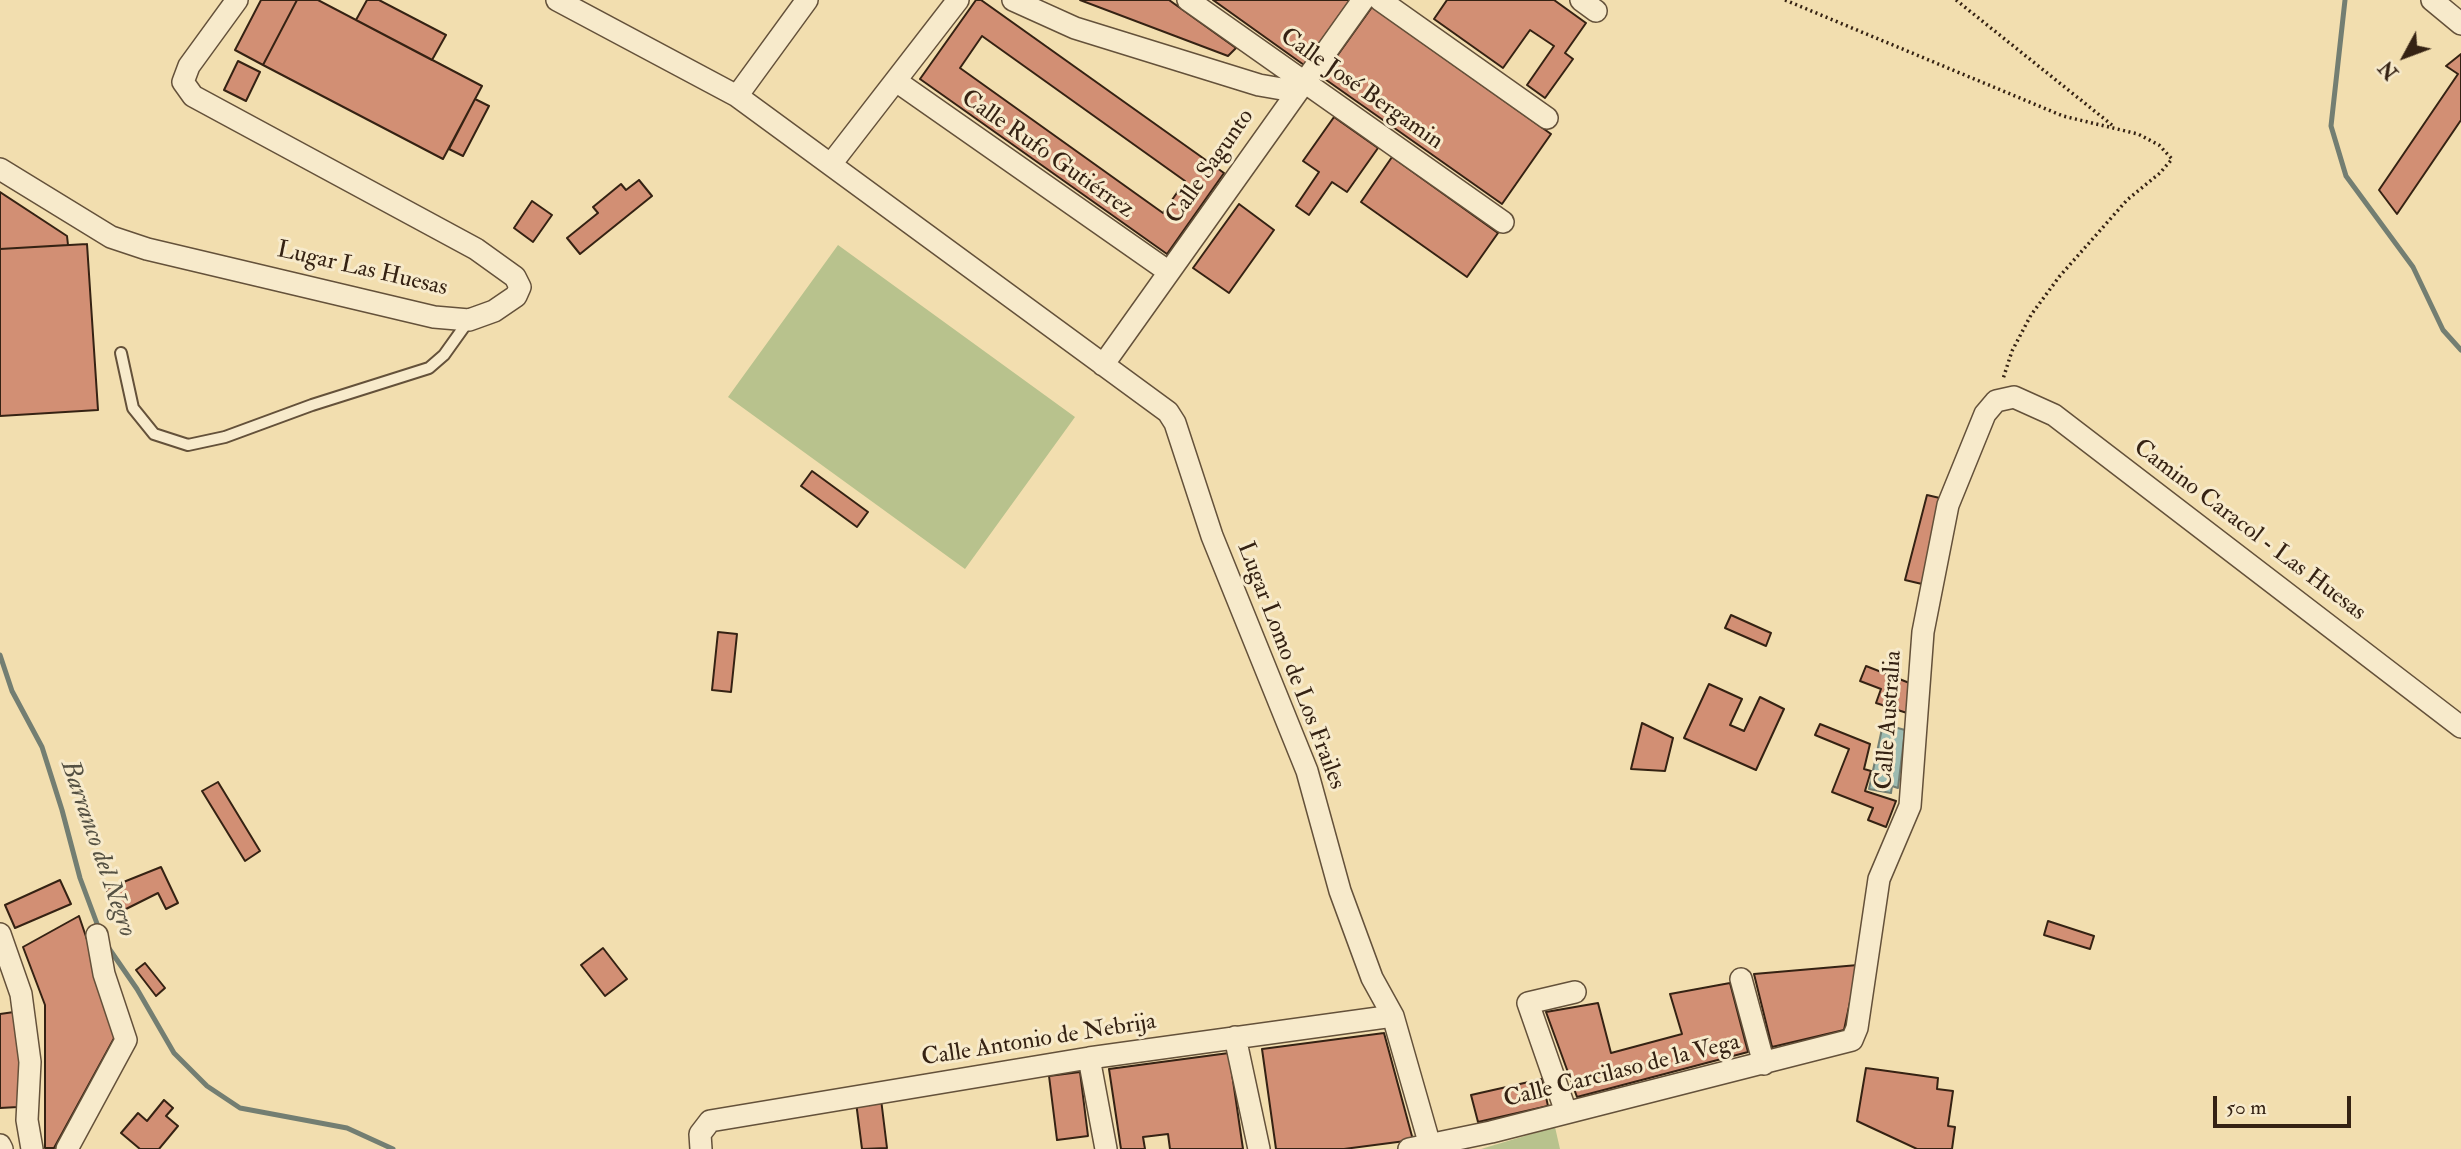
<!DOCTYPE html>
<meta charset="utf-8">
<style>
body{margin:0}
#map{position:relative;width:2461px;height:1149px;overflow:hidden;background:#f2deaf;font-family:"IM FELL Double Pica",serif}
canvas{display:block}
.north{position:absolute;left:2370px;top:21px;width:70px;height:70px;-webkit-text-stroke:5px #f7eacb;paint-order:stroke;rotate:229deg;font-size:19px;font-weight:700;line-height:28px;text-align:center;color:#352213}
.north::after{content:'';display:block;margin:auto;width:24px;height:32px;background:#352213;clip-path:polygon(50% 0,100% 100%,50% 72%,0 100%)}
.scale{position:absolute;left:2213px;top:1096px;width:138px;height:32px;box-sizing:border-box;border:4px solid #352213;border-top:0;padding-left:9px;font-size:21px;line-height:24px;white-space:nowrap;color:#352213;-webkit-text-stroke:5px #f7eacb;paint-order:stroke}
</style>
<div id="map">
<canvas width="2461" height="1149"></canvas>
<div class="north">N</div>
<div class="scale">50 m</div>
</div>
<script>
const context = document.querySelector('canvas').getContext('2d');
context.lineJoin = 'round';
function fill(path, color) { context.fillStyle = color; context.fill(path, 'evenodd'); }
const poly = rows => new Path2D(rows.map(r => 'M' + r).join(''));
function trace(path, color, width, dash) { context.strokeStyle = color; context.lineWidth = width; context.lineCap = dash ? 'butt' : 'round'; context.setLineDash(dash || []); context.stroke(path); }
function label(font, color, halo, rows, align = 'center') {
  context.font = font + ' "IM FELL Double Pica",serif'; context.lineWidth = 6; context.setLineDash([]); context.textBaseline = 'middle'; context.strokeStyle = halo; context.fillStyle = color; for (const [text, x, y, turn = 0] of rows) {
    context.save(); context.translate(x, y); context.rotate((+turn || 0) * Math.PI / 180); context.textAlign = isNaN(turn) ? turn : align; if (halo) context.strokeText(text, 0, 0); context.fillText(text, 0, 0); context.restore();
  }
}
const green = poly([
 [838,245,1075,417,965,569,728,397],
 [1555,1127,1560,1149,1481,1149]
]);
const water = poly([
 [1883,724,1905,730,1898,788,1892,786,1891,793,1869,789,1883,724]
]);
const stream = poly([
 [2345,0,2331,126,2346,176,2413,267,2443,330,2461,350],
 [0,655,12,691,42,747,62,810,80,878,99,929],
 [108,947,137,989,174,1053,207,1086,240,1108,347,1128,393,1149]
]);
const building = poly([
 [261,0,297,0,263,65,235,50,261,0],
 [297,0,318,0,482,86,443,159,263,65,297,0],
 [367,0,379,0,446,35,432,60,356,20,367,0],
 [976,0,981,0,1224,173,1167,254,920,79,976,0],
 [982,36,1185,181,1163,213,960,68,982,36],
 [1080,0,1169,0,1236,48,1228,56,1080,0],
 [1213,0,1350,0,1304,65,1213,0],
 [1447,0,1554,0,1586,23,1565,53,1573,59,1545,98,1527,85,1554,46,1530,30,1503,68,1434,19,1447,0],
 [1372,7,1551,134,1502,204,1322,77,1372,7],
 [2461,54,2461,120,2397,214,2379,190,2458,74,2446,66,2461,54],
 [238,61,260,72,246,101,224,90,238,61],
 [475,99,489,106,463,156,449,149,475,99],
 [1334,117,1378,148,1347,192,1332,182,1309,215,1296,206,1319,172,1303,161,1334,117],
 [1392,157,1498,233,1467,277,1361,202,1392,157],
 [639,180,652,196,580,254,567,238,598,213,593,207,621,184,626,190,639,180],
 [0,192,67,236,68,245,0,249,0,192],
 [532,201,552,215,533,242,514,228,532,201],
 [1239,204,1274,230,1229,293,1193,268,1239,204],
 [87,244,98,410,0,416,0,249,87,244],
 [812,471,868,512,857,527,801,486,812,471],
 [1927,495,1944,499,1922,584,1905,580,1927,495],
 [1731,615,1771,633,1766,646,1725,628,1731,615],
 [718,632,737,634,731,692,712,690,718,632],
 [1866,666,1912,684,1907,713,1876,703,1881,689,1860,681,1866,666],
 [1709,684,1742,699,1730,725,1744,731,1760,697,1784,709,1756,770,1684,738,1709,684],
 [1642,723,1673,738,1665,771,1631,769,1642,723],
 [1820,724,1870,744,1864,769,1871,771,1865,791,1896,801,1886,827,1868,820,1873,808,1832,792,1849,749,1815,735,1820,724],
 [218,782,260,851,245,861,202,791,218,782],
 [161,867,178,903,166,909,158,893,118,913,106,889,161,867],
 [60,880,71,904,15,928,5,905,60,880],
 [79,916,118,1031,54,1148,45,1148,45,1005,23,947,79,916],
 [2048,921,2094,936,2090,949,2044,935,2048,921],
 [603,948,627,979,605,996,581,965,603,948],
 [145,963,165,988,156,996,136,970,145,963],
 [1858,965,1844,1030,1772,1047,1754,974,1858,965],
 [1730,983,1748,1052,1577,1097,1546,1012,1598,1003,1611,1053,1682,1034,1670,994,1730,983],
 [14,1012,20,1052,18,1107,0,1108,0,1014,14,1012],
 [1384,1033,1413,1140,1344,1149,1276,1149,1262,1049,1384,1033],
 [1229,1053,1243,1149,1170,1149,1168,1134,1143,1137,1145,1149,1121,1149,1109,1069,1229,1053],
 [1866,1068,1938,1078,1937,1089,1953,1091,1948,1126,1955,1127,1952,1149,1917,1149,1857,1121,1866,1068],
 [1080,1072,1088,1136,1057,1140,1049,1076,1080,1072],
 [1542,1079,1548,1106,1478,1122,1471,1095,1542,1079],
 [881,1099,887,1148,862,1149,856,1102,881,1099],
 [164,1100,173,1108,166,1116,178,1126,159,1149,140,1149,121,1133,138,1113,147,1121,164,1100]
]);
const path = poly([
 [1785,0,2063,116,2138,134,2159,145,2172,159,2160,173,2127,200,2059,277,2031,315,2012,351,2003,379],
 [1956,0,2112,125]
]);
const service = poly([
 [121,353,133,408,154,434,188,445,225,437,312,405,429,368,444,355,469,320]
]);
const minor = poly([
 [557,0,737,96,1168,412,1175,423,1212,536,1307,771,1340,891,1372,978,1393,1016,1431,1149],
 [1013,0,1075,28,1259,85,1282,89,1303,81],
 [1188,0,1503,222],
 [1380,0,1547,118],
 [1581,0,1596,11],
 [2432,0,2461,24],
 [896,81,1169,272],
 [737,96,807,0],
 [831,164,958,0],
 [0,169,111,237,147,249,434,317,469,320,494,311,516,296,520,287,515,277,476,249,193,96,183,82,189,66,237,0],
 [1103,365,1363,0],
 [0,934,21,994,30,1062,27,1120,32,1149],
 [1741,979,1764,1064],
 [1235,1037,1259,1149],
 [1089,1058,1106,1149],
 [1566,1112,1528,1003,1575,992],
 [0,1145,2,1149],
 [67,1149,126,1040,104,974,97,935],
 [701,1149,700,1134,710,1121,1089,1058,1393,1016],
 [1409,1149,1491,1132,1852,1040,1857,1028,1879,879,1910,806,1923,632,1948,505,1985,414,1996,401,2014,397,2054,415,2461,727]
]);
const streetNames = [
 ["Calle José Bergamin",1361,90,35],
 ["Calle Rufo Gutiérrez",1047,155,35],
 ["Calle Sagunto",1211,167,-55],
 ["Lugar Las Huesas",362,270,13],
 ["Camino Caracol - Las Huesas",2249,531,37],
 ["Lugar Lomo de Los Frailes",1290,666,69],
 ["Calle Australia",1890,720,-86],
 ["Calle Antonio de Nebrija",1039,1041,-9],
 ["Calle Carcilaso de la Vega",1622,1072,-14]
];
const waterNames = [
 ["Barranco del Negro",97,849,71]
];
fill(green, '#b8c28d');
fill(water, '#9cbbb1');
trace(water, '#737e72', 2);
trace(stream, '#737e72', 5);
fill(building, '#d28f74');
trace(building, '#352213', 2);
trace(service, '#64513a', 14);
trace(minor, '#64513a', 24);
trace(path, '#352213', 3.5, [2, 3.5]);
trace(service, '#f7eacb', 10);
trace(minor, '#f7eacb', 21);
label('24px', '#352213', '#f7eacb', streetNames);
label('italic 26px', '#545042', '#f7eacb', waterNames);
</script>
